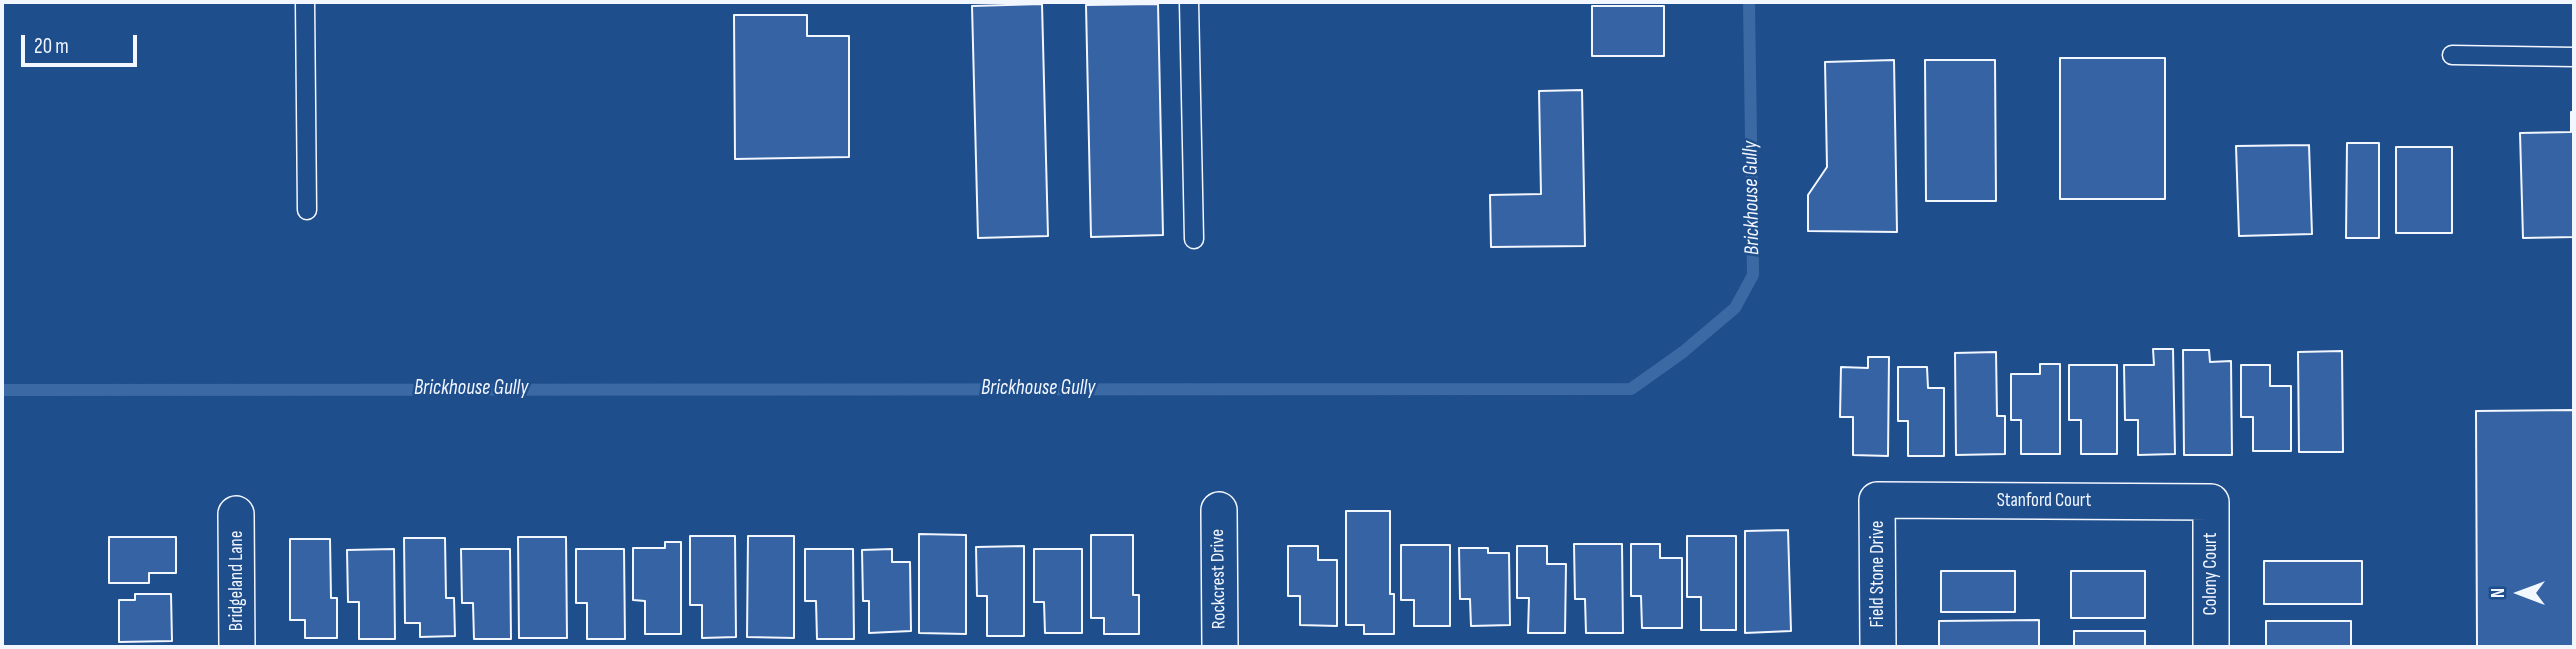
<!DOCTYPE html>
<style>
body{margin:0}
#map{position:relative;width:2576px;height:649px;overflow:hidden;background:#1f4e8c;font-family:"Sofia Sans Condensed",sans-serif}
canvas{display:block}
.frame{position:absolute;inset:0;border:4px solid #f2f6ff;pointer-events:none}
.north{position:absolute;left:2485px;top:558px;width:70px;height:70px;-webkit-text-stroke:5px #1f4e8c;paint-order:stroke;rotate:270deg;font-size:19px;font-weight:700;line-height:28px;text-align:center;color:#f2f6ff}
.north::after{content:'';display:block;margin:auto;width:24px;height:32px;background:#f2f6ff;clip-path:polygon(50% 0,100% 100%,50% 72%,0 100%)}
.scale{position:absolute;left:21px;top:35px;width:116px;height:32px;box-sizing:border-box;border:4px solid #f2f6ff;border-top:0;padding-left:9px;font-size:21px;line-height:24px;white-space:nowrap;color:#f2f6ff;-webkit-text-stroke:5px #1f4e8c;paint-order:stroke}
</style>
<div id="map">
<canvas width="2576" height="649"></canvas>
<div class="frame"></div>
<div class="north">N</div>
<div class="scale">20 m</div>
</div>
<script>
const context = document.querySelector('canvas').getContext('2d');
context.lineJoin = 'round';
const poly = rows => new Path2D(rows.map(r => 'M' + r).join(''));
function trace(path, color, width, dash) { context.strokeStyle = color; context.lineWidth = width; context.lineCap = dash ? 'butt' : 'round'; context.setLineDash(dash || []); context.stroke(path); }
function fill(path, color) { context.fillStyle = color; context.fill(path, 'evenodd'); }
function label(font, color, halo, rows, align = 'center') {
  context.font = font + ' "Sofia Sans Condensed",sans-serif'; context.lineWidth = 5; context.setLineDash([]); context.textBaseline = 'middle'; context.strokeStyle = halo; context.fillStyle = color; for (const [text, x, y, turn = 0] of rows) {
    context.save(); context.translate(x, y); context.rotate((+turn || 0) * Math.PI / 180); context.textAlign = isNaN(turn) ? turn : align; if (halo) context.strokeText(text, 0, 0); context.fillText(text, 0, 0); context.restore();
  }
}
const stream = poly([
 [2,390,1631,389,1683,352,1735,308,1753,275,1749,2]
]);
const building = poly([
 [1042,4,1048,236,978,238,972,6,1042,4],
 [1158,4,1163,235,1091,237,1086,5,1158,4],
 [1592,6,1664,6,1664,56,1592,56,1592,6],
 [734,15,807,15,807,36,849,36,849,157,735,159,734,15],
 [2060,58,2165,58,2165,199,2060,199,2060,58],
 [1894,60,1897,232,1808,231,1808,195,1827,167,1825,62,1894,60],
 [1925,60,1995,60,1996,201,1926,201,1925,60],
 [1582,90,1585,246,1491,247,1490,195,1541,194,1539,91,1582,90],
 [2571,112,2574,112,2574,237,2523,238,2520,133,2571,132,2571,112],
 [2347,143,2379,143,2379,238,2346,238,2347,143],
 [2309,145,2312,234,2239,236,2236,146,2309,145],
 [2396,147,2452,147,2452,233,2396,233,2396,147],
 [2153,349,2173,349,2175,454,2138,455,2138,420,2125,420,2124,365,2154,365,2153,349],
 [2183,350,2209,350,2210,362,2231,361,2232,455,2184,455,2183,350],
 [2342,351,2343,452,2299,452,2298,352,2342,351],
 [1996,352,1997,416,2005,416,2005,454,1956,455,1955,353,1996,352],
 [1868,357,1889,357,1888,456,1853,455,1853,417,1840,417,1841,367,1868,368,1868,357],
 [2040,364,2060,364,2060,454,2021,454,2021,420,2011,420,2011,374,2040,374,2040,364],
 [2069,365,2117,365,2117,454,2081,454,2081,420,2069,420,2069,365],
 [2241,365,2270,365,2270,386,2291,386,2291,451,2253,451,2253,417,2241,417,2241,365],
 [1898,367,1927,367,1928,388,1944,388,1944,456,1908,456,1908,421,1898,421,1898,367],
 [2574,410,2574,647,2477,647,2476,411,2574,410],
 [1346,511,1390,511,1390,594,1394,594,1394,634,1364,634,1364,625,1346,625,1346,511],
 [1788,530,1791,631,1745,633,1745,531,1788,530],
 [919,534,966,535,966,634,919,633,919,534],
 [1091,535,1133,535,1133,595,1139,595,1139,634,1104,634,1104,618,1091,618,1091,535],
 [690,536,735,536,736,637,702,638,702,605,690,605,690,536],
 [748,536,794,536,794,638,747,637,748,536],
 [1687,536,1736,536,1736,630,1701,630,1701,597,1687,597,1687,536],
 [109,537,176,537,176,573,149,573,149,583,109,583,109,537],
 [518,537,566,537,567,638,519,638,518,537],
 [404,538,445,538,446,598,454,598,455,636,420,637,420,623,405,623,404,538],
 [290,539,330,539,331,598,337,598,337,638,305,638,305,620,290,620,290,539],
 [665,542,681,542,681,634,645,634,645,601,633,600,633,548,665,548,665,542],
 [1574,544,1622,544,1623,633,1586,633,1585,599,1575,599,1574,544],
 [1631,544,1660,544,1660,558,1682,558,1682,628,1642,628,1641,596,1631,596,1631,544],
 [1401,545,1450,545,1450,626,1414,626,1414,600,1401,600,1401,545],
 [1024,546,1024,636,987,636,987,596,977,596,976,547,1024,546],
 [1288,546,1318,546,1318,560,1337,560,1337,626,1300,625,1300,596,1288,596,1288,546],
 [1517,546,1547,546,1547,564,1566,564,1565,633,1528,633,1529,598,1517,598,1517,546],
 [1459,548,1488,548,1488,553,1509,553,1510,625,1471,626,1470,599,1460,599,1459,548],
 [394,549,395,639,359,639,359,602,348,602,347,550,394,549],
 [461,549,510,549,511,639,474,639,473,603,462,603,461,549],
 [576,549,624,549,625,639,587,639,587,603,576,603,576,549],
 [805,549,853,549,854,639,817,639,816,601,805,601,805,549],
 [892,549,892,562,910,562,911,631,869,633,869,601,863,601,862,550,892,549],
 [1034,549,1082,549,1082,633,1045,633,1044,602,1034,602,1034,549],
 [2264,561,2362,561,2362,604,2264,604,2264,561],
 [1941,571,2015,571,2015,612,1941,612,1941,571],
 [2071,571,2145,571,2145,618,2071,618,2071,571],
 [135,594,171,594,172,641,119,642,119,600,135,600,135,594],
 [2039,620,2039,647,1939,647,1939,621,2039,620],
 [2266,621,2351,621,2351,647,2266,647,2266,621],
 [2074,631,2145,631,2145,647,2074,647,2074,631]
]);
const lane = poly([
 [305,2,307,210],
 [1189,2,1194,239],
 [2452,55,2574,57]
]);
const street = poly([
 [1219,510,1220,647],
 [236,514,237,647],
 [1878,647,1877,500,2211,502,2211,647]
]);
const streetNames = [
 ["Stanford Court",2044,501],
 ["Field Stone Drive",1878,574,-90],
 ["Colony Court",2211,574,-90],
 ["Rockcrest Drive",1219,579,-91],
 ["Bridgeland Lane",237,581,-90]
];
const waterNames = [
 ["Brickhouse Gully",1752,198,-91],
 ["Brickhouse Gully",471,389],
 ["Brickhouse Gully",1038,389]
];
trace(stream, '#3b69a3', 12);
fill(building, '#3563a3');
trace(building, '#f2f6ff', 2);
trace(lane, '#f2f6ff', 21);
trace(street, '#f2f6ff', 38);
trace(lane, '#1f4e8c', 18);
trace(street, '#1f4e8c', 35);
label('19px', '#f2f6ff', '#1f4e8c', streetNames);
label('italic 21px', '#f2f6ff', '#1f4e8c', waterNames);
</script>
